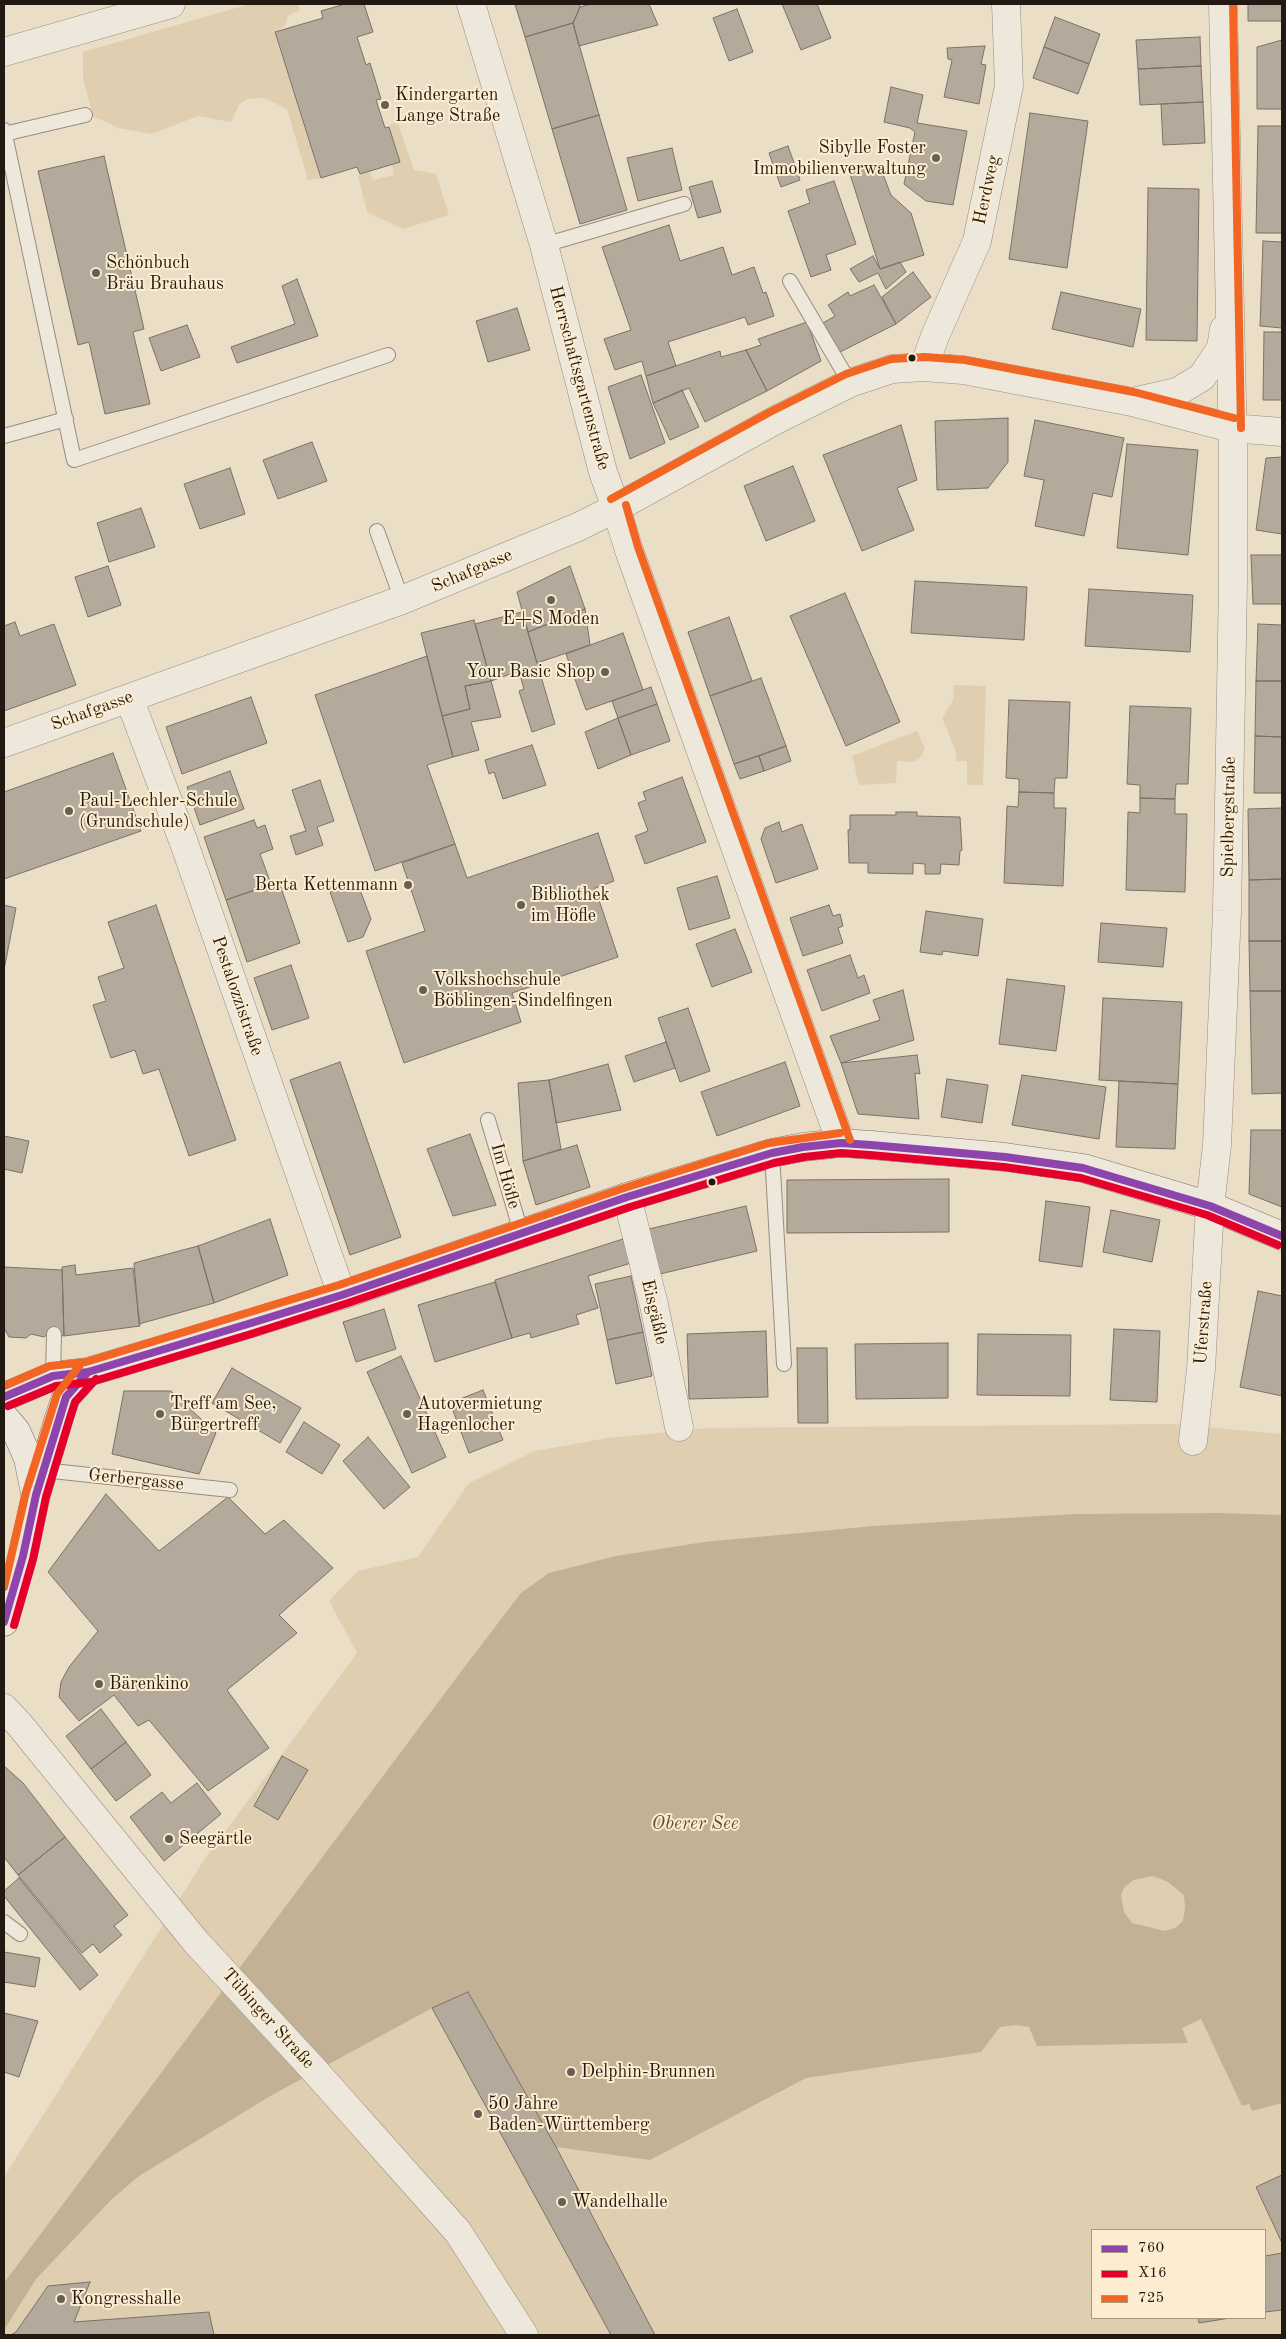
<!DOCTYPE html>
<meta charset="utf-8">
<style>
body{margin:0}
#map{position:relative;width:1286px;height:2339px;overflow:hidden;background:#ebdec7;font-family:"Old Standard TT",serif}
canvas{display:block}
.frame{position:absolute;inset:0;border:5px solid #231913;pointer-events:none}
.legend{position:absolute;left:1091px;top:2229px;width:175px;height:90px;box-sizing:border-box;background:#fcedd1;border:1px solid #a59885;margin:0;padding:6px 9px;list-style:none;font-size:15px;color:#231913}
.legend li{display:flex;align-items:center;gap:10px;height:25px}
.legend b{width:25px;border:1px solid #a59885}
</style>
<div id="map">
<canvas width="1286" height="2339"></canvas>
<div class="frame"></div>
<ul class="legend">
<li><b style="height:6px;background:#8e44ad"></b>760</li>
<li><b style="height:6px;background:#e4002b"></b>X16</li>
<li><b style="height:6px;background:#f26522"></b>725</li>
</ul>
</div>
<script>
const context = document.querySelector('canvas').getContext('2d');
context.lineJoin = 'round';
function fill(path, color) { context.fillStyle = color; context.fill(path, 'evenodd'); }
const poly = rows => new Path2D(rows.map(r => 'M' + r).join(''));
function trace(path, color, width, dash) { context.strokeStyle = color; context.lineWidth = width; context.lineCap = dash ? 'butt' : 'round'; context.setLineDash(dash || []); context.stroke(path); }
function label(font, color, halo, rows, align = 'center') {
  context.font = font + ' "Old Standard TT",serif'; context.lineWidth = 4; context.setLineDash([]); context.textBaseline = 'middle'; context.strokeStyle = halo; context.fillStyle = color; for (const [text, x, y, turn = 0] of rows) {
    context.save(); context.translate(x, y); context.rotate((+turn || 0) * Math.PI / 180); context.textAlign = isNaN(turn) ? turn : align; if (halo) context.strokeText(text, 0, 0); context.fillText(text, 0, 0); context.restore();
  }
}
const green = poly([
 [250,4,298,4,300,10,288,16,284,27,274,32,321,178,308,180,287,109,264,98,247,99,239,105,231,122,198,116,152,134,119,128,93,116,83,78,83,52],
 [392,123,398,124,414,170,436,174,449,215,403,229,367,212,358,176,369,171,373,180,394,175,392,164,400,161,389,127],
 [954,685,986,686,983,785,967,785,967,761,956,761,956,752,942,718,953,701],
 [917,731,925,749,920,758,913,762,897,761,896,783,859,785,852,756],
 [1173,1424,1282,1434,1282,2335,4,2335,4,2177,204,1860,357,1653,329,1601,358,1571,418,1557,469,1483,535,1451,608,1438,708,1428],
 [1092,2230,1265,2230,1265,2318,1092,2318]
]);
const water = poly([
 [1219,1513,1282,1515,1282,2103,1252,2111,1249,2104,1242,2106,1201,2019,1182,2028,1188,2043,1037,2046,1029,2027,1015,2025,1000,2027,981,2052,806,2078,650,2160,556,2147,468,1992,432,2008,272,2095,139,2176,112,2199,36,2279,4,2330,4,2283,463,1669,521,1593,549,1573,616,1556,704,1542,874,1526,1074,1514],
 [1153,1876,1168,1882,1184,1895,1185,1907,1183,1921,1175,1928,1165,1931,1132,1923,1124,1912,1121,1895,1124,1888,1133,1880]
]);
const building = poly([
 [345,4,364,4,373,32,357,37,366,65,370,63,381,99,376,100,385,128,389,127,400,162,360,174,357,167,321,178,275,32,323,18,321,11,345,4],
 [515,4,579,4,580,7,573,23,525,37,515,4],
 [591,4,649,4,658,25,579,46,573,23,580,7,591,4],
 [782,4,817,4,831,38,801,50,782,4],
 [1248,4,1282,4,1282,21,1248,21,1248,4],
 [737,9,753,52,729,61,713,18,737,9],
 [1055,17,1100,34,1089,64,1044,47,1055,17],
 [573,23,599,115,552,129,525,37,573,23],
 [1200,37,1201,66,1138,69,1136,40,1200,37],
 [1282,40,1282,109,1257,109,1257,47,1282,40],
 [985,46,981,64,986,65,979,104,944,97,952,60,948,59,947,48,985,46],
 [1044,47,1089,64,1078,94,1033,78,1044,47],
 [1201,66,1203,102,1140,105,1138,69,1201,66],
 [891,87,923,95,917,123,967,131,953,205,926,201,904,184,915,132,910,128,884,122,891,87],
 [1203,102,1205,143,1163,145,1161,104,1203,102],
 [1030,113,1088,121,1067,268,1009,259,1030,113],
 [599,115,627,210,580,224,552,129,599,115],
 [1258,126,1282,126,1282,233,1256,233,1258,126],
 [788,146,800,180,781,187,769,153,788,146],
 [672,148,682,190,638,201,627,158,672,148],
 [104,156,144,329,133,332,150,404,105,414,89,342,78,345,38,171,104,156],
 [879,164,891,195,911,213,924,255,880,269,850,174,879,164],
 [712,181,721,212,698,218,689,187,712,181],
 [834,181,856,244,826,255,831,270,811,277,788,211,810,203,806,190,834,181],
 [1148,188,1199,189,1197,341,1146,340,1148,188],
 [669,225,680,261,723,247,732,275,754,267,763,293,766,292,774,316,748,325,745,317,668,342,676,366,646,376,642,361,615,370,604,339,631,330,602,247,669,225],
 [1263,241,1282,242,1282,328,1260,326,1263,241],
 [873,256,880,269,900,262,906,272,886,289,878,273,859,282,850,269,873,256],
 [913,272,931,297,896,324,882,297,913,272],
 [297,279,318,336,237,363,231,347,295,324,282,286,297,279],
 [874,285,896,324,840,352,823,323,835,316,828,305,848,292,850,296,874,285],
 [1061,292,1141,309,1133,347,1052,329,1061,292],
 [517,308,530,350,488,362,476,321,517,308],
 [807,322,821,361,767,391,746,350,761,345,758,339,807,322],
 [187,325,200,357,161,371,149,338,187,325],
 [1264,332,1282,332,1282,400,1263,400,1264,332],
 [746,350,767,391,705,422,689,388,653,403,646,376,720,351,721,357,746,350],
 [641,375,665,443,630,459,608,387,641,375],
 [682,390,699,427,670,440,653,403,682,390],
 [1008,418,1008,462,988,488,937,490,935,421,1008,418],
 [1035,420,1124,438,1112,497,1093,493,1084,536,1035,526,1044,480,1024,476,1035,420],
 [901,425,917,480,897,488,914,530,862,551,823,455,901,425],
 [312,442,327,481,278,499,263,460,312,442],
 [1127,444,1198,450,1188,555,1117,548,1127,444],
 [1282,457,1282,534,1256,530,1266,458,1282,457],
 [793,466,815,521,766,541,744,486,793,466],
 [230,468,245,514,200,529,184,484,230,468],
 [141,508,155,547,109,562,97,523,141,508],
 [1251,555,1282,555,1282,604,1253,604,1251,555],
 [108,566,121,605,88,617,75,577,108,566],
 [570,566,585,609,528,632,517,592,570,566],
 [915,581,1027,587,1024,640,911,633,915,581],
 [1089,589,1193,595,1190,652,1085,646,1089,589],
 [845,593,900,722,846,746,790,616,845,593],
 [585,609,590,645,537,663,528,632,585,609],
 [522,612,555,724,532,732,519,691,524,689,519,671,491,681,475,624,522,612],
 [729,617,752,681,710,696,688,632,729,617],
 [474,620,491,681,465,686,470,709,442,716,421,633,474,620],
 [15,622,20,636,54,624,76,685,4,711,4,626,15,622],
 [1258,624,1282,625,1282,681,1256,681,1258,624],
 [623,633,643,690,586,710,566,654,623,633],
 [427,656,453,757,427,765,455,844,375,871,315,695,427,656],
 [761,678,786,746,734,764,710,696,761,678],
 [491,681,501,717,471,722,479,750,453,757,442,716,470,709,465,686,491,681],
 [1256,681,1282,681,1282,737,1255,736,1256,681],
 [651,687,657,704,618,718,612,701,651,687],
 [251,697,267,743,182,774,166,727,251,697],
 [1009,700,1070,702,1067,778,1055,778,1054,793,1019,792,1019,779,1006,778,1009,700],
 [657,704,670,741,631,755,618,718,657,704],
 [1130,706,1191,708,1188,784,1176,784,1175,799,1140,798,1140,785,1127,784,1130,706],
 [618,718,631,755,598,769,585,732,618,718],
 [1255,736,1282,737,1282,793,1254,793,1255,736],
 [532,745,546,785,503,799,494,772,489,774,485,760,532,745],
 [786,746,791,761,764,771,759,756,786,746],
 [113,753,141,831,4,879,4,792,113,753],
 [759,756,764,771,740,779,734,764,759,756],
 [230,771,244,809,200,825,187,787,230,771],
 [682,777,706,842,645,864,635,836,648,831,638,803,646,800,643,792,682,777],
 [320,780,334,821,317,827,323,845,296,855,290,836,306,831,292,790,320,780],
 [1019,792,1054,793,1054,808,1066,808,1063,886,1004,883,1007,806,1018,807,1019,792],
 [1140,798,1175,799,1175,814,1187,814,1185,892,1126,890,1128,812,1140,813,1140,798],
 [1282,808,1282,879,1249,880,1248,809,1282,808],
 [896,812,917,812,917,816,960,817,962,850,960,851,959,865,941,864,940,874,925,874,925,864,913,863,913,874,868,873,868,863,849,863,848,830,850,830,850,815,896,815,896,812],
 [254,820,257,828,265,825,273,849,260,854,271,884,226,900,204,837,254,820],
 [779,822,782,832,802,824,818,869,776,883,761,839,765,828,779,822],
 [598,833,614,881,595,888,618,957,512,993,521,1022,404,1063,366,951,425,931,402,863,455,844,467,878,598,833],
 [717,876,730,918,689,930,677,888,717,876],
 [1282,879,1282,941,1249,941,1249,880,1282,879],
 [279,882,300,943,247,962,226,900,279,882],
 [357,882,371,919,363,937,348,942,330,892,357,882],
 [4,905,16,908,4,970,4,905],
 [156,905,236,1140,189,1156,159,1069,143,1074,135,1050,111,1058,93,1005,106,1001,98,977,124,968,108,922,156,905],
 [829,905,833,916,840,914,843,926,838,928,843,943,803,956,790,918,829,905],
 [926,911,983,919,978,956,943,951,942,955,920,952,926,911],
 [1101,923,1167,928,1163,967,1098,962,1101,923],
 [735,929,752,972,712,987,696,944,735,929],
 [1249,941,1282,941,1282,991,1250,991,1249,941],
 [850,955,858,978,864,975,870,993,822,1011,807,970,850,955],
 [291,965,309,1018,272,1030,254,978,291,965],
 [1007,979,1065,986,1056,1051,999,1044,1007,979],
 [903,990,914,1040,841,1063,830,1036,880,1020,873,1000,903,990],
 [1250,991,1282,991,1282,1093,1252,1094,1250,991],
 [1103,998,1182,1002,1178,1084,1099,1080,1103,998],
 [688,1008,710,1071,680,1082,658,1018,688,1008],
 [666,1042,675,1068,634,1082,625,1056,666,1042],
 [917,1055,920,1074,915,1073,919,1119,858,1114,841,1063,917,1055],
 [340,1062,401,1237,350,1255,290,1080,340,1062],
 [785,1062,800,1106,717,1136,701,1092,785,1062],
 [608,1064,621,1110,556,1123,549,1080,608,1064],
 [1022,1075,1106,1087,1099,1139,1012,1125,1022,1075],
 [947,1079,988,1085,982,1123,941,1117,947,1079],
 [549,1080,561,1149,523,1161,518,1083,549,1080],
 [1119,1081,1178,1084,1175,1149,1116,1147,1119,1081],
 [1251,1130,1282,1130,1282,1207,1249,1194,1251,1130],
 [470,1134,496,1205,453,1216,427,1149,470,1134],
 [4,1136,29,1141,22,1173,4,1169,4,1136],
 [577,1145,590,1187,536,1205,523,1161,577,1145],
 [949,1179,949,1232,787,1233,787,1180,949,1179],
 [1046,1201,1090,1207,1082,1267,1039,1261,1046,1201],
 [746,1206,757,1251,660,1274,649,1229,746,1206],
 [1111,1210,1160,1220,1152,1262,1103,1252,1111,1210],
 [270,1219,288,1275,214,1303,198,1246,270,1219],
 [623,1239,631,1263,588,1276,598,1308,576,1315,579,1324,531,1338,530,1333,512,1338,495,1280,623,1239],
 [198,1246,214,1303,139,1324,134,1263,198,1246],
 [75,1265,76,1275,133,1268,140,1326,64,1336,62,1267,75,1265],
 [4,1267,62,1270,64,1336,49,1333,44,1337,31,1334,26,1338,9,1337,4,1328,4,1267],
 [631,1276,643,1332,607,1340,595,1284,631,1276],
 [495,1282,512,1338,435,1362,418,1305,495,1282],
 [1258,1291,1282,1296,1282,1396,1240,1387,1258,1291],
 [384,1309,396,1349,356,1362,343,1322,384,1309],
 [1114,1329,1160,1331,1157,1402,1110,1400,1114,1329],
 [766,1331,768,1397,689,1399,687,1334,766,1331],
 [643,1332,652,1376,616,1384,607,1340,643,1332],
 [978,1334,1071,1335,1070,1396,977,1395,978,1334],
 [948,1343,948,1398,856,1399,855,1344,948,1343],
 [797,1348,827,1348,828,1423,798,1423,797,1348],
 [401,1356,446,1457,412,1473,367,1372,401,1356],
 [232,1368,301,1408,280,1443,212,1403,232,1368],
 [483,1390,503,1440,469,1453,450,1403,483,1390],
 [124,1391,171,1391,216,1433,199,1474,112,1454,124,1391],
 [304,1422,340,1445,322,1474,286,1452,304,1422],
 [368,1437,410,1487,384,1509,343,1461,368,1437],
 [106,1494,159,1551,228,1497,265,1534,284,1520,333,1568,279,1615,297,1633,227,1690,269,1748,208,1791,149,1720,138,1726,114,1695,79,1721,59,1697,61,1682,69,1667,98,1631,48,1572,106,1494],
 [101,1709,126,1742,91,1769,66,1736,101,1709],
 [126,1742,151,1775,116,1801,91,1769,126,1742],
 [282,1756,308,1770,278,1820,254,1806,282,1756],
 [4,1766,23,1783,65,1837,18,1875,4,1857,4,1766],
 [197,1783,221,1814,164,1861,130,1817,162,1792,171,1803,197,1783],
 [65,1837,128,1915,114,1926,122,1935,100,1953,93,1944,82,1953,18,1875,65,1837],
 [19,1878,98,1975,80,1990,4,1896,4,1891,19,1878],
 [4,1952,40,1958,35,1987,4,1982,4,1952],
 [468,1992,556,2147,655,2335,611,2335,432,2008,468,1992],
 [4,2013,38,2021,19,2077,4,2072,4,2013],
 [1282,2175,1282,2243,1256,2187,1282,2175],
 [1282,2253,1282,2310,1265,2312,1265,2256,1282,2253],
 [90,2282,74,2322,209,2312,214,2335,11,2335,16,2332,48,2286,90,2282],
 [1198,2318,1230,2318,1199,2323,1198,2318]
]);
const service = poly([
 [4,130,74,460,388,355],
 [4,134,85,115],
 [544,245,684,204],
 [790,281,850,383],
 [4,436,66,419],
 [377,531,402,600],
 [488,1120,521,1232],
 [772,1153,784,1364],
 [53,1376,54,1334],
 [43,1470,230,1490],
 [4,1922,20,1934]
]);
const minor = poly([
 [129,698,184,843,342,1295],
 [4,743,402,600,578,527,616,508,629,550,841,1143],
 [627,1197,654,1305,679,1427],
 [1193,1441,1201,1369,1210,1206],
 [4,1708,19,1724,196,1942,315,2071,458,2232,524,2335]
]);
const tertiary = poly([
 [471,4,544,245,603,472,616,508,774,421,850,383,892,369,924,367,963,370,1132,402,1231,428,1282,432],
 [4,52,171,4],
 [924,367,935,336,977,241,1009,86,1006,4],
 [1137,401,1177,392,1202,377,1221,348,1224,329],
 [1210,1206,1217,1145,1227,911,1233,582,1233,447,1223,4]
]);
const secondary = poly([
 [4,1397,53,1376,88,1372,248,1324,342,1295,627,1197,772,1153,803,1147,841,1143,871,1145,1005,1157,1083,1168,1210,1206,1282,1236],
 [4,1417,16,1431,28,1458,35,1493],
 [4,1622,23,1556,36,1495,59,1418,66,1397,88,1372]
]);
const bus1 = poly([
 [4,1397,53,1376,88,1372,248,1324,342,1295,627,1197,772,1153,803,1147,841,1143,871,1145,1005,1157,1083,1168,1210,1206,1282,1236],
 [4,1622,23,1556,36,1495,66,1397,88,1372]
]);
const bus2 = poly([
 [8,1406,56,1386,91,1382,251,1334,345,1304,630,1207,774,1163,804,1157,841,1153,870,1155,1004,1167,1081,1178,1207,1215,1278,1245],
 [14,1625,33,1559,46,1497,69,1421,75,1402,96,1379]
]);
const bus3 = poly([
 [1233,4,1241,428],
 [611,499,770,412,846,374,891,359,925,357,965,360,1134,392,1234,418],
 [626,505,638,547,850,1140],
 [4,1386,50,1366,86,1362,339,1285,624,1188,769,1143,840,1133],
 [4,1587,26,1492,57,1394,80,1365]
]);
const markers = [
 [385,105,5,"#695e52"],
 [936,158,5,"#695e52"],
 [96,273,5,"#695e52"],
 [912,358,4.5,"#231913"],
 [551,600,5,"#695e52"],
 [605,672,5,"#695e52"],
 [69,811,5,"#695e52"],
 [408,885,5,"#695e52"],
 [521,905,5,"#695e52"],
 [423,990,5,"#695e52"],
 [712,1182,4.5,"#231913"],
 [160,1414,5,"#695e52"],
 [407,1414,5,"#695e52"],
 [99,1684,5,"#695e52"],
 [169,1839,5,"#695e52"],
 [571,2072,5,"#695e52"],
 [478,2114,5,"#695e52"],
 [562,2202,5,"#695e52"],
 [61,2299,5,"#695e52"]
];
const poiNames = [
 ["Kindergarten",395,95],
 ["Lange Straße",395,116],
 ["Sibylle Foster",926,148,"right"],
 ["Immobilienverwaltung",926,169,"right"],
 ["Schönbuch",106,263],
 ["Bräu Brauhaus",106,284],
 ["E+S Moden",551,619,"center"],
 ["Your Basic Shop",595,672,"right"],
 ["Paul-Lechler-Schule",79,801],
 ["(Grundschule)",79,822],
 ["Berta Kettenmann",398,885,"right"],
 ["Bibliothek",531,895],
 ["im Höfle",531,916],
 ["Volkshochschule",433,980],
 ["Böblingen-Sindelfingen",433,1001],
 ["Treff am See,",170,1404],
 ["Bürgertreff",170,1425],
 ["Autovermietung",417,1404],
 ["Hagenlocher",417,1425],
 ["Bärenkino",109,1684],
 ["Seegärtle",179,1839],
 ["Delphin-Brunnen",581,2072],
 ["50 Jahre",488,2104],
 ["Baden-Württemberg",488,2125],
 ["Wandelhalle",572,2202],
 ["Kongresshalle",71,2299]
];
const streetNames = [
 ["Herdweg",987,190,-78],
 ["Herrschaftsgartenstraße",579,378,75],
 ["Schafgasse",472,571,-23],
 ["Schafgasse",92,711,-20],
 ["Spielbergstraße",1229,817,-89],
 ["Pestalozzistraße",237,996,71],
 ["Im Höfle",505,1176,74],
 ["Eisgäßle",654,1312,77],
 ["Uferstraße",1204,1323,-86],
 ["Gerbergasse",136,1480,6],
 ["Tübinger Straße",268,2019,48]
];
const waterNames = [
 ["Oberer See",695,1824]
];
fill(green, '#dfceaf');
fill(water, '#c2b195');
fill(building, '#b3aa9b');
trace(building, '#7a7267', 1);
trace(service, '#968d80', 16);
trace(minor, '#968d80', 29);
trace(tertiary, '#968d80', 29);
trace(secondary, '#7a7267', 29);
trace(service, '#eee7db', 14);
trace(minor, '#eee7db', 28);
trace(tertiary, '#eee7db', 28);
trace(secondary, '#eee7db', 28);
trace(bus1, '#8e44ad', 8);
trace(bus2, '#e4002b', 8);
trace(bus3, '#f26522', 8);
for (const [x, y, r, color] of markers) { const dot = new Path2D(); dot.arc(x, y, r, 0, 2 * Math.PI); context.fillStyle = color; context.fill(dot); trace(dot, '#fcedd1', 2); }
label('18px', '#231913', '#fcedd1', poiNames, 'left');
label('18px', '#231913', '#fcedd1', streetNames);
label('italic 19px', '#5c4e3f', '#fcedd1', waterNames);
</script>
